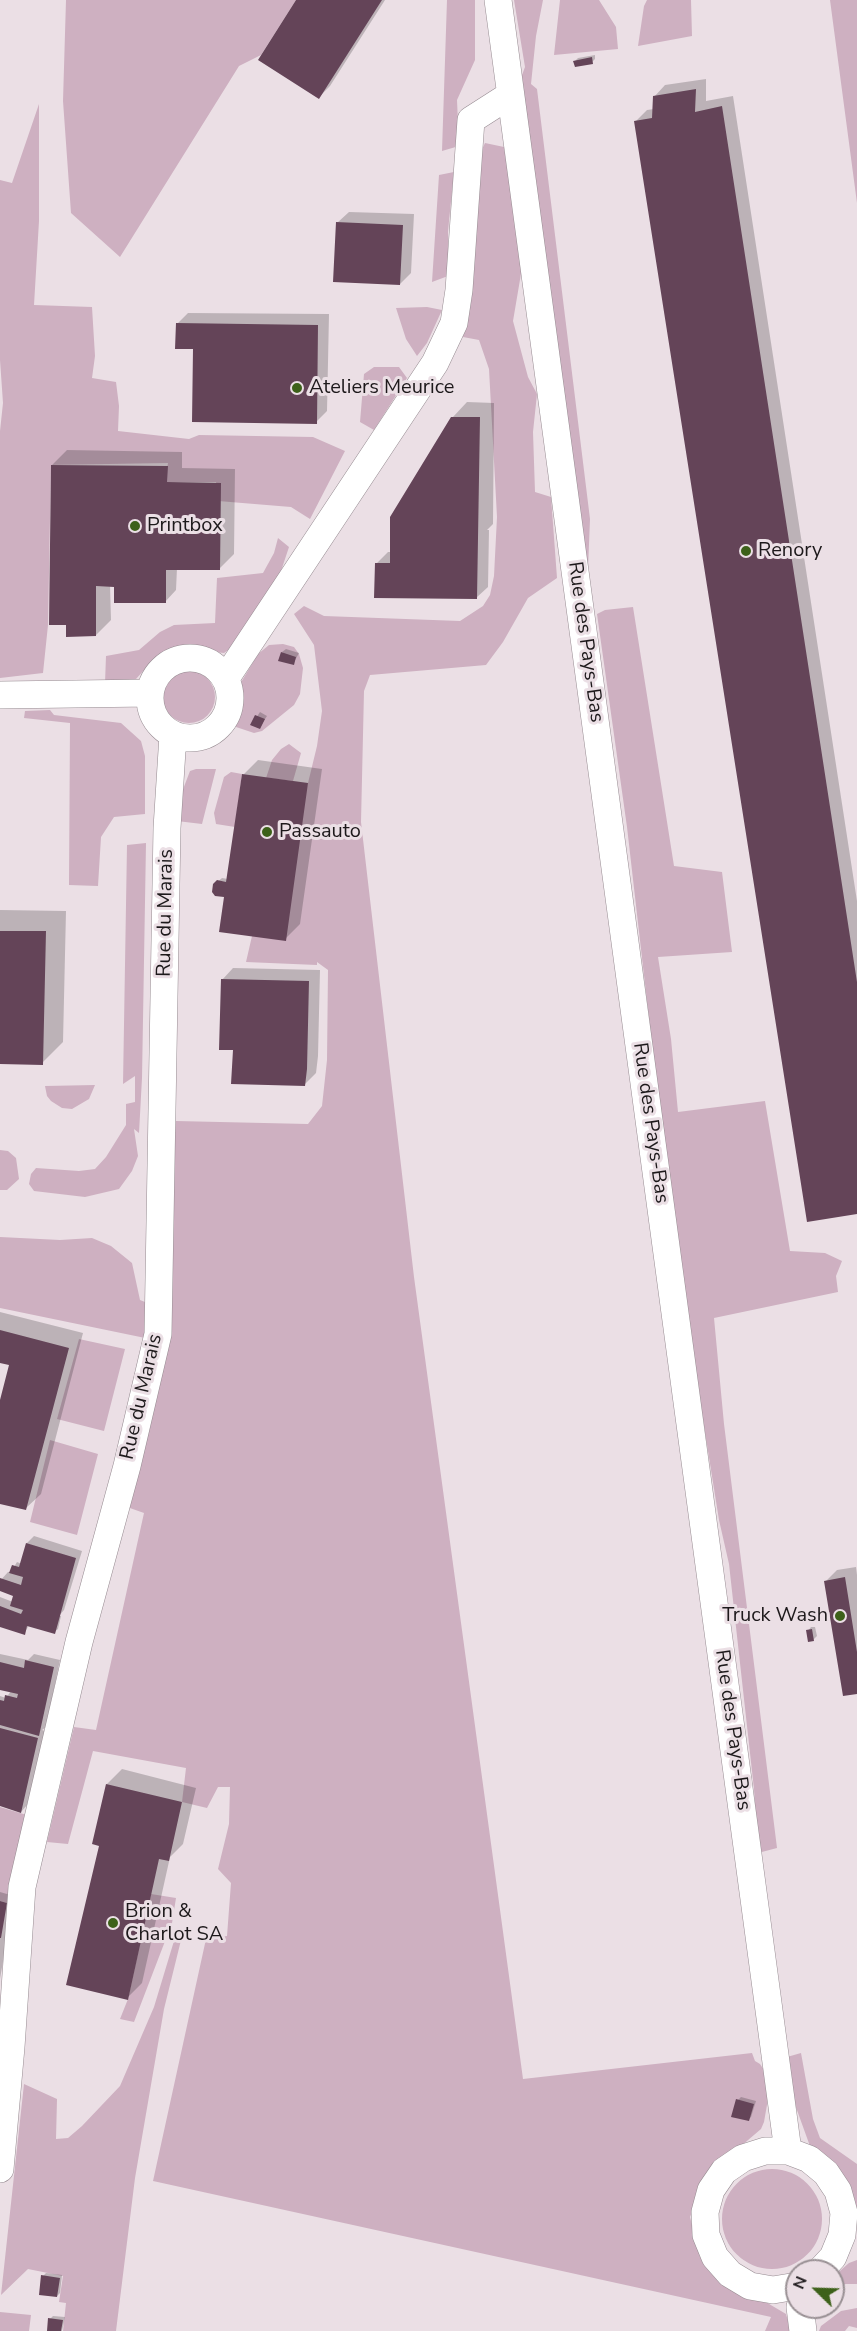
<!DOCTYPE html>
<style>
body{margin:0}
#map{position:relative;width:857px;height:2331px;overflow:hidden;background:#ebdfe5;font-family:"Nunito Sans",sans-serif}
canvas{display:block}
.north{position:absolute;left:785px;top:2259px;width:60px;height:60px;box-sizing:border-box;background:#ebdfe5;border:2px solid #999094;border-radius:50%;rotate:293deg;font-size:16px;font-weight:700;line-height:24px;text-align:center;color:#1d191b}
.north::after{content:'';display:block;margin:auto;width:21px;height:27px;background:#3d611a;clip-path:polygon(50% 0,100% 100%,50% 72%,0 100%)}
</style>
<div id="map">
<canvas width="857" height="2331"></canvas>
<div class="north">N</div>
</div>
<script>
const context = document.querySelector('canvas').getContext('2d');
context.lineJoin = 'round';
function fill(path, color) { context.fillStyle = color; context.fill(path, 'evenodd'); }
const poly = rows => new Path2D(rows.map(r => 'M' + r).join(''));
function trace(path, color, width, dash) { context.strokeStyle = color; context.lineWidth = width; context.lineCap = dash ? 'butt' : 'round'; context.setLineDash(dash || []); context.stroke(path); }
function label(font, color, halo, rows, align = 'center') {
  context.font = font + ' "Nunito Sans",sans-serif'; context.lineWidth = 6; context.setLineDash([]); context.textBaseline = 'middle'; context.strokeStyle = halo; context.fillStyle = color; for (const [text, x, y, turn = 0] of rows) {
    context.save(); context.translate(x, y); context.rotate((+turn || 0) * Math.PI / 180); context.textAlign = isNaN(turn) ? turn : align; if (halo) context.strokeText(text, 0, 0); context.fillText(text, 0, 0); context.restore();
  }
}
const green = poly([
 [66,0,296,0,261,55,239,66,120,257,71,213,63,101],
 [447,0,475,0,475,60,457,100,459,146,442,151],
 [514,0,543,0,536,36,531,84,537,89,590,519,588,569,523,99,522,75,525,67],
 [560,0,599,0,616,27,618,49,554,55],
 [647,0,691,0,692,36,638,46,644,6],
 [830,0,857,0,857,203],
 [39,104,39,221,34,305,92,307,95,356,92,378,116,382,119,406,118,431,189,439,199,435,313,437,345,451,310,519,291,507,218,501,216,482,165,482,168,463,51,465,48,625,43,673,0,678,0,431,3,403,0,360,0,180,12,183],
 [485,143,504,147,523,262,513,321,528,377,537,394,533,432,535,492,551,497,557,578,528,598,503,642,486,665,370,675,364,691,361,822,414,1277,523,2079,752,2053,755,2061,760,2064,769,2078,768,2099,764,2122,761,2129,707,2175,690,2217,700,2257,738,2292,759,2298,786,2314,791,2331,765,2331,771,2317,153,2181,206,1939,227,1936,231,1883,218,1869,229,1824,230,1787,218,1787,207,1808,182,1802,186,1768,93,1751,68,1844,47,1842,74,1727,96,1730,144,1513,127,1507,169,1201,176,1121,308,1124,322,1106,327,1060,328,970,317,962,317,965,246,962,252,936,308,783,317,746,322,711,314,645,294,614,304,606,324,616,460,621,483,606,490,595,494,576,497,517,489,369,479,340,463,337,479,156],
 [454,172,448,231,448,276,432,282,439,175],
 [427,307,442,310,427,343,417,356,406,339,396,308],
 [374,367,399,367,407,378,374,430,360,422,364,374],
 [278,538,289,547,275,589,238,643,224,653,178,648,153,660,136,679,105,683,106,656,139,650,160,632,174,625,215,623,217,578,263,573,274,553],
 [633,607,674,866,722,872,732,952,658,957,671,1039,678,1112,765,1101,790,1251,825,1253,842,1261,836,1276,838,1292,714,1318,724,1424,777,1848,758,1853,754,1789,729,1564,719,1520,689,1332,659,1106,627,827,597,614,605,610],
 [283,644,294,647,299,654,303,668,300,694,294,705,262,731,254,733,230,725,240,684,258,654,269,645],
 '163 697a26 26 0 1 1 52 0a26 26 0 1 1-52 0Z',
 [50,710,54,715,121,723,141,741,145,756,145,814,114,817,101,837,98,886,69,885,70,723,24,718,25,711],
 [289,744,301,753,293,781,266,778,272,760,281,749],
 [196,769,216,769,202,824,177,821,174,813,190,771],
 [231,772,242,774,235,827,216,824,214,813,224,777],
 [146,843,142,1078,139,1133,134,1129,138,1156,132,1171,119,1189,85,1197,34,1191,29,1184,31,1174,36,1168,79,1171,95,1169,106,1157,126,1125,126,1104,135,1102,135,1076,123,1084,127,845],
 [95,1085,89,1099,72,1109,62,1108,51,1101,47,1096,45,1086],
 [0,1150,8,1151,16,1158,19,1179,7,1190,0,1190],
 [0,1237,60,1240,92,1238,111,1246,132,1263,140,1300,145,1302,150,1339,0,1308],
 [79,1339,125,1349,104,1431,57,1419],
 [50,1440,98,1454,77,1535,30,1522],
 [0,1807,30,1816,7,1903,0,1901],
 [151,1894,176,1898,172,1923,134,2022,120,2019,128,1999],
 [177,1931,183,1932,164,2009,135,2178,116,2331,63,2331,66,2303,59,2302,63,2276,28,2269,1,2295,24,2084,57,2099,56,2139,68,2138,82,2126,120,2086,154,2007],
 [801,2053,813,2119,820,2138,857,2164,857,2222,811,2149,793,2099,787,2057],
 '722 2219a50 50 0 1 1 100 0a50 50 0 1 1-100 0Z',
 [857,2260,857,2284,845,2284,833,2292,833,2277,849,2263],
 [857,2308,857,2328,849,2326,845,2331,819,2331,821,2326,841,2311],
 [0,2312,31,2315,29,2331,0,2331]
]);
const shadow = poly([
 [298,0,385,0,330,86,319,97],
 [595,55,595,59,592,62,575,61,578,58],
 [706,79,706,101,733,96,857,901,857,1213,636,121,647,110,654,109,654,97,665,85],
 [349,212,414,214,411,273,400,284,337,223],
 [188,313,329,314,327,411,316,422,195,348,177,324],
 [467,402,494,403,493,524,487,530,489,530,488,587,476,598,377,563,388,552,391,552,452,418],
 [67,450,182,452,182,468,235,469,234,554,219,569,177,568,176,590,165,602,116,583,110,585,111,620,96,635,52,465],
 [286,649,299,653,293,664,282,652],
 [260,712,267,716,259,728,252,724],
 [258,760,322,769,300,924,285,939,214,885,222,878,228,879,243,775],
 [0,910,66,911,63,1042,42,1063,0,1063],
 [233,968,320,970,318,1056,316,1073,304,1085,235,1049,222,980],
 [0,1312,83,1333,41,1494,26,1508,0,1502,0,1402,11,1364,0,1361],
 [34,1536,82,1551,64,1610,59,1616,61,1616,58,1629,54,1632,29,1625,24,1634,0,1626,0,1597,13,1602,15,1595,0,1590,0,1581,8,1572,11,1572,17,1562,22,1564,27,1543],
 [856,1567,857,1575,857,1692,826,1581,837,1570],
 [811,1627,815,1627,817,1636,813,1640,808,1631],
 [0,1654,28,1660,34,1654,60,1660,46,1727,42,1730,45,1731,28,1804,21,1812,0,1804,0,1696,6,1698,11,1691,0,1688],
 [122,1769,196,1788,183,1844,170,1857,142,1983,127,1998,101,1844,107,1784],
 [0,1892,14,1896,0,1979],
 [741,2097,756,2101,751,2117,748,2120,738,2100],
 [46,2273,62,2275,60,2293,57,2296,43,2276],
 [53,2316,65,2317,62,2331,48,2331,50,2319]
]);
const building = poly([
 [296,0,382,0,319,99,258,60],
 [592,57,593,64,575,67,573,61],
 [696,89,695,112,722,106,857,982,857,1214,807,1222,634,121,652,118,653,96],
 [336,222,403,225,400,285,333,282],
 [176,323,318,325,317,424,192,422,193,349,175,349],
 [451,417,480,417,477,599,374,598,375,563,390,563,390,517],
 [51,465,168,466,167,482,221,483,220,570,166,570,166,603,114,603,114,587,96,586,96,636,66,637,66,625,49,625],
 [281,652,296,657,294,665,278,661],
 [255,715,265,719,260,729,250,725],
 [242,774,308,783,286,941,219,932,224,897,215,896,212,892,213,884,217,880,226,882],
 [0,931,46,931,43,1065,0,1064],
 [221,979,309,981,307,1069,305,1086,231,1084,233,1050,219,1050],
 [0,1330,69,1348,26,1510,0,1504,0,1400,9,1365,0,1363],
 [26,1543,76,1558,55,1634,27,1626,25,1635,0,1627,0,1606,21,1614,23,1610,10,1606,13,1596,0,1591,0,1578,21,1585,23,1577,9,1573,12,1565,19,1567],
 [845,1577,857,1652,857,1694,843,1696,824,1581],
 [812,1629,814,1641,808,1642,806,1630],
 [25,1660,54,1667,39,1736,0,1725,0,1700,4,1701,5,1695,17,1698,18,1694,0,1690,0,1662,24,1668],
 [0,1728,38,1738,21,1813,0,1806],
 [106,1784,182,1802,169,1861,159,1859,128,2000,66,1985,99,1846,92,1844],
 [0,1901,7,1903,1,1938,0,1938],
 [736,2099,754,2104,749,2121,731,2117],
 [41,2275,60,2278,57,2297,39,2295],
 [48,2318,63,2320,61,2331,47,2331]
]);
const minor = poly([
 [498,0,788,2151],
 '150 698a40 40 0 1 1 80 0a40 40 0 1 1-80 0Z',
 [226,678,435,363,454,323,459,290,471,120,510,95],
 [0,695,150,693],
 [0,2040,11,2047,0,2169],
 [11,2047,22,1887,79,1642,127,1466,158,1334,167,828,173,735],
 [797,2286,773,2290,750,2286,730,2274,715,2257,706,2235,705,2212,711,2190,724,2171,743,2158,765,2151,788,2151,809,2159,826,2173,838,2191,844,2213,842,2235,833,2257,820,2271],
 [800,2307,803,2331]
]);
const markers = [
 [297,388,6,"#3d611a"],
 [135,526,6,"#3d611a"],
 [746,551,6,"#3d611a"],
 [267,832,6,"#3d611a"],
 [840,1616,6,"#3d611a"],
 [113,1923,6,"#3d611a"]
];
const poiNames = [
 ["Ateliers Meurice",309,388],
 ["Printbox",147,526],
 ["Renory",758,551],
 ["Passauto",279,832],
 ["Truck Wash",828,1616,"right"],
 ["Brion &",125,1912],
 ["Charlot SA",125,1935]
];
const streetNames = [
 ["Rue des Pays-Bas",585,642,82],
 ["Rue du Marais",166,913,-89],
 ["Rue des Pays-Bas",650,1123,82],
 ["Rue du Marais",142,1397,-77],
 ["Rue des Pays-Bas",732,1730,82]
];
fill(green, '#ceb0c1');
fill(shadow, '#0003');
fill(building, '#644458');
trace(minor, '#968b91', 28);
trace(minor, '#fff', 27);
for (const [x, y, r, color] of markers) { const dot = new Path2D(); dot.arc(x, y, r, 0, 2 * Math.PI); context.fillStyle = color; context.fill(dot); trace(dot, '#ebdfe5', 2); }
label('20px', '#1d191b', '#ebdfe5', poiNames, 'left');
label('20px', '#1d191b', '#ebdfe5', streetNames);
</script>
